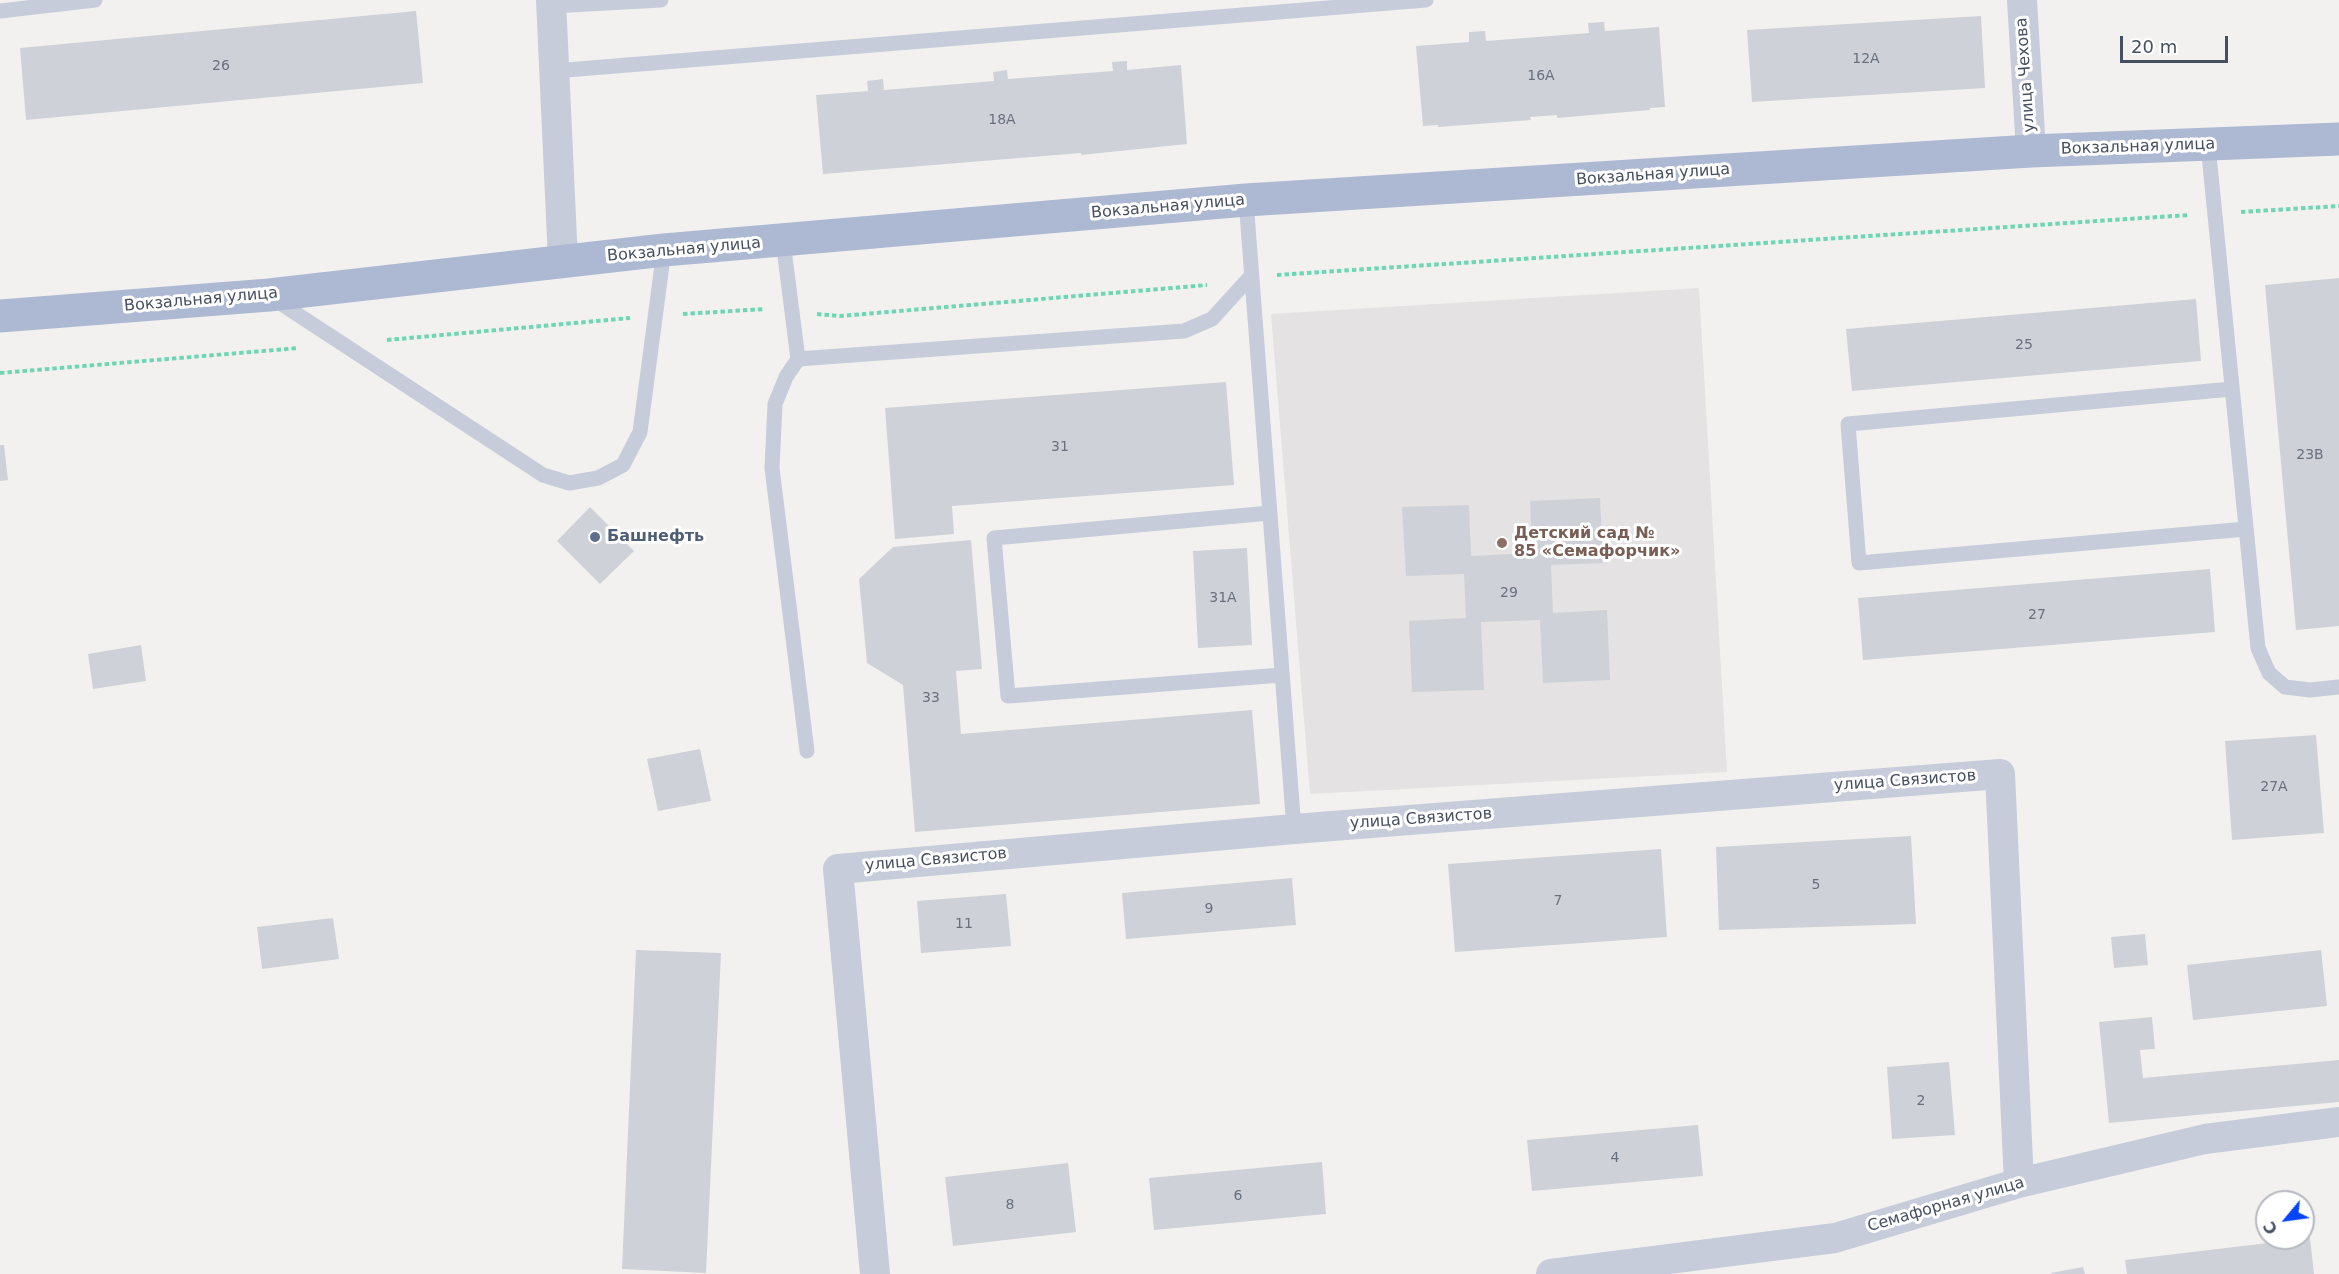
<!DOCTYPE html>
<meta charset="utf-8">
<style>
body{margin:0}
#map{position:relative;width:2339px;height:1274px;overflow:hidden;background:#f3f1f0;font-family:"DejaVu Sans",sans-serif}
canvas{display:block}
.north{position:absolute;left:2255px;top:1190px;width:60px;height:60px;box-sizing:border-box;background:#fff;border:2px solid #b5b9bf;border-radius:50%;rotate:241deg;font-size:16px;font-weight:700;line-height:24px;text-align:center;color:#464f60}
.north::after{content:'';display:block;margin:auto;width:21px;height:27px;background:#0645f7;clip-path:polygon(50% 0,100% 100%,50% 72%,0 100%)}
.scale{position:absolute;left:2120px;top:36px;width:108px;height:27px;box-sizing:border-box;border:3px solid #464f60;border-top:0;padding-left:8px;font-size:18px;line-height:21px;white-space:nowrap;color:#464f60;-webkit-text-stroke:4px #fff;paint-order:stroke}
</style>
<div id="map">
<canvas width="2339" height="1274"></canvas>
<div class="north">С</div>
<div class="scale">20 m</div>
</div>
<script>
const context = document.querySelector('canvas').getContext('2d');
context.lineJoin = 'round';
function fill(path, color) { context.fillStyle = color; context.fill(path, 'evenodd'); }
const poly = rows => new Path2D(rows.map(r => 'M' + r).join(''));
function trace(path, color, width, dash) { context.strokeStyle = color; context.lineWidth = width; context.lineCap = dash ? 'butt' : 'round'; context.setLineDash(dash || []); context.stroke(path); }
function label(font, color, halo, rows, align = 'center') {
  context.font = font + ' "DejaVu Sans",sans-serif'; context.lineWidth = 6; context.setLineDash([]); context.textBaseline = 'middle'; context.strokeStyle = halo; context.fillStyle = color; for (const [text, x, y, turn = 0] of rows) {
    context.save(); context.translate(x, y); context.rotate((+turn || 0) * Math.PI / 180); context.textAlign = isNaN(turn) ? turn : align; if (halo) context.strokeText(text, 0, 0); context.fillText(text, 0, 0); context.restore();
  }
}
const education = poly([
 [1699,288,1727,772,1310,794,1271,314]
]);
const building = poly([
 [416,11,423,83,26,120,20,48],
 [1981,16,1985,88,1752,102,1747,30],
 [1604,22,1605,31,1659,27,1665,107,1650,108,1650,110,1557,118,1557,115,1530,117,1531,120,1438,127,1438,125,1423,126,1416,46,1469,42,1469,32,1485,31,1486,41,1589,33,1588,23],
 [1127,61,1127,70,1181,65,1187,144,1081,155,1081,153,823,174,816,95,868,91,867,81,883,79,884,90,994,81,993,72,1007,70,1008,79,1113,71,1112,62],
 [2339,278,2339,626,2296,630,2265,285],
 [2196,299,2201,361,1852,391,1846,329],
 [1226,382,1234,485,952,506,954,534,895,539,885,408],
 [0,445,4,445,8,480,0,481],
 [1600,498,1603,563,1551,565,1553,613,1607,610,1610,680,1543,683,1540,620,1481,622,1484,690,1412,692,1409,621,1466,618,1464,574,1406,576,1402,507,1469,505,1471,556,1532,553,1530,501],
 [590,507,634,551,600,584,557,541],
 [971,540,982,669,956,671,961,734,1252,710,1260,804,915,832,903,685,867,663,859,579,893,547],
 [1247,548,1252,645,1198,648,1193,551],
 [2210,569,2215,632,1863,660,1858,598],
 [141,645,146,681,93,689,88,654],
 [2316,735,2324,833,2232,840,2225,741],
 [700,749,711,801,658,811,647,759],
 [1911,836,1916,924,1719,930,1716,847],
 [1661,849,1667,937,1455,952,1448,864],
 [1292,878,1296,925,1126,939,1122,893],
 [1006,894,1011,946,921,953,917,901],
 [333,918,339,959,262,969,257,927],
 [2145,934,2148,965,2114,968,2111,937],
 [636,950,721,953,706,1273,622,1269],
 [2321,950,2327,1006,2193,1020,2187,965],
 [2152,1017,2155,1049,2140,1050,2143,1078,2339,1060,2339,1102,2109,1123,2099,1022],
 [1949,1062,1955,1135,1892,1139,1887,1067],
 [1698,1125,1703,1176,1532,1191,1527,1140],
 [1322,1162,1326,1214,1154,1230,1149,1178],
 [1068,1163,1076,1232,953,1246,945,1177],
 [2310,1238,2314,1274,2127,1274,2125,1260],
 [2083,1267,2085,1274,2052,1274,2051,1273]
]);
const path = poly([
 [2241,212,2339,206],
 [1277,275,2189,215],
 [683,314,765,309],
 [817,314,840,316,1207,285],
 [387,340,630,318],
 [0,373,299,348]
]);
const lane = poly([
 [552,6,661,0],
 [0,11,95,0],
 [554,71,1426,0],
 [2208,145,2258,648,2269,673,2285,687,2310,690,2339,687],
 [1246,200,1294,829],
 [783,241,798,359],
 [274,299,543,475,569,483,598,478,623,465,640,432,664,250],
 [2232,389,1848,424,1859,563,2246,529],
 [1270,513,994,538,1008,696,1282,675],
 [807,751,772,468,775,404,786,377,798,359,1184,331,1212,319,1251,276]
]);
const street = poly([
 [551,0,563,261],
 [2022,0,2031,151],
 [875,1274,838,869,1294,829,2000,774,2019,1183],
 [1551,1274,1835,1238,2019,1183,2205,1139,2339,1122]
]);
const primary = poly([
 [0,316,269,295,664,250,1246,200,2031,151,2339,139]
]);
const markers = [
 [595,537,6,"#5c6f8a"],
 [1502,543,6,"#8d6e63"]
];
const numberNames = [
 ["12А",1866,59],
 ["26",221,66],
 ["16А",1541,76],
 ["18А",1002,120],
 ["25",2024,345],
 ["31",1060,447],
 ["23В",2310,455],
 ["29",1509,593],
 ["31А",1223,598],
 ["27",2037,615],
 ["33",931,698],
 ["27А",2274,787],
 ["5",1816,885],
 ["7",1558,901],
 ["9",1209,909],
 ["11",964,924],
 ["2",1921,1101],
 ["4",1615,1158],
 ["6",1238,1196],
 ["8",1010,1205]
];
const streetNames = [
 ["улица Чехова",2026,75,-94],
 ["Вокзальная улица",2138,147,-2],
 ["Вокзальная улица",1653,175,-4],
 ["Вокзальная улица",1168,207,-5],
 ["Вокзальная улица",684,250,-5],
 ["Вокзальная улица",201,300,-5],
 ["улица Связистов",1905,781,-4],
 ["улица Связистов",1421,819,-4],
 ["улица Связистов",936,860,-5],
 ["Семафорная улица",1946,1205,-16]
];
const educationNames = [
 ["Детский сад №",1514,534],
 ["85 «Семафорчик»",1514,552]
];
const serviceNames = [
 ["Башнефть",607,537]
];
fill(education, '#e4e2e2');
fill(building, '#cfd1d8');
trace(path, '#6fd6b5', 4, [4.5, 3]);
trace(lane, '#c6ccd9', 15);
trace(street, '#c6ccd9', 30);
trace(primary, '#adb9d2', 33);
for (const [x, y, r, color] of markers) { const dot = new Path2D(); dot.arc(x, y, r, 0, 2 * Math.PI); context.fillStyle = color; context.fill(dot); trace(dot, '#fff', 2); }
label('14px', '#68707e', null, numberNames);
label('16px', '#464f60', '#fff', streetNames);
label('bold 16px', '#785e54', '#fff', educationNames, 'left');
label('bold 16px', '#4e5e75', '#fff', serviceNames, 'left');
</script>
